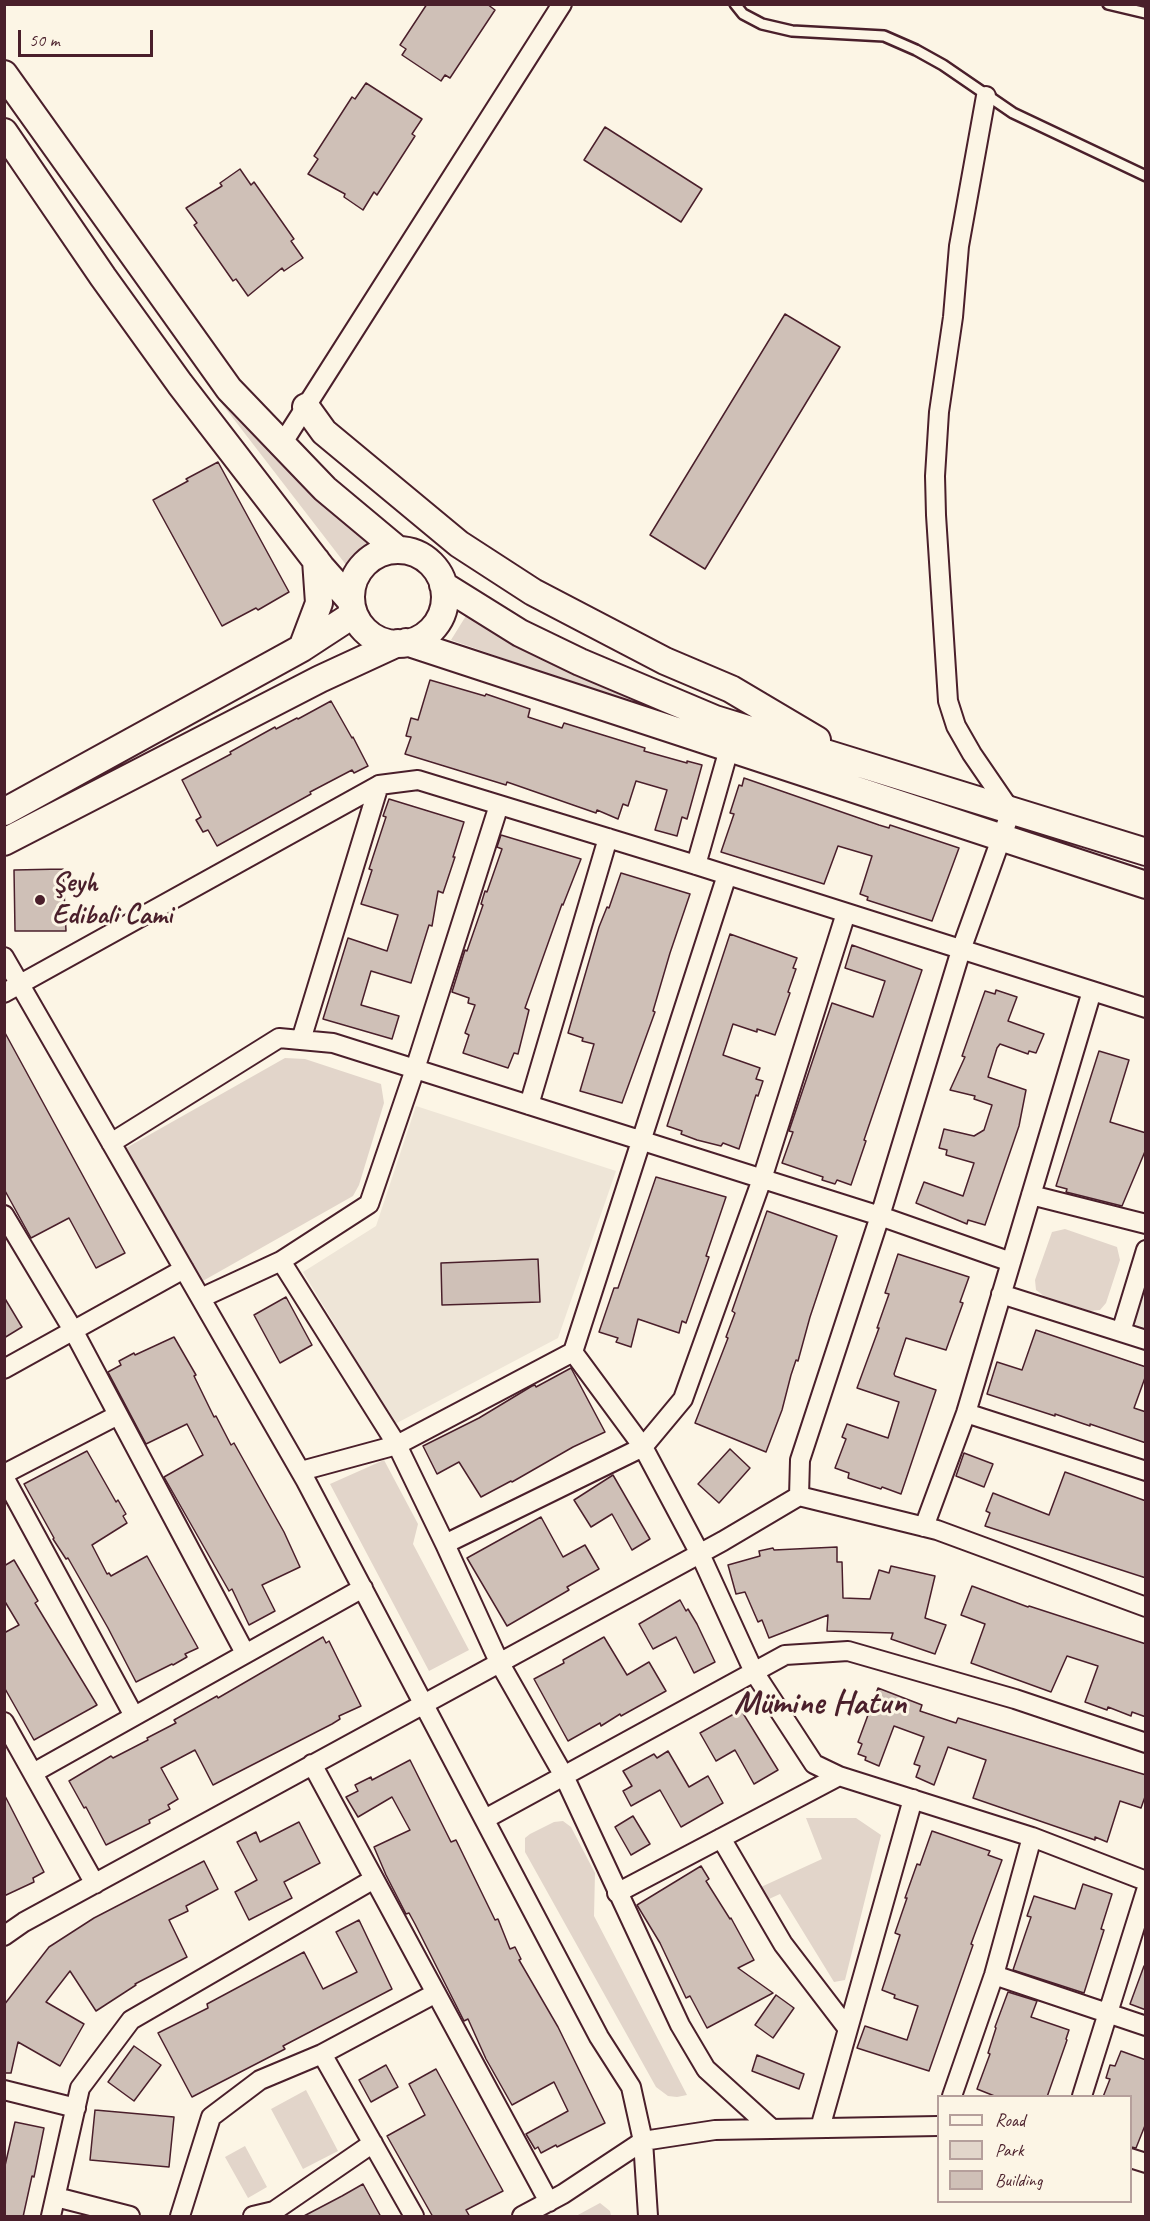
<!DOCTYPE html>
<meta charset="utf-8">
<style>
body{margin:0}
#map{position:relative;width:1150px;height:2221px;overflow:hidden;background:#fcf5e5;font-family:Caveat,sans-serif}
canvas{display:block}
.frame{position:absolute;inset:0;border:6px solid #4a1f2b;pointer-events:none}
.legend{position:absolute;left:937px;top:2095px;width:195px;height:108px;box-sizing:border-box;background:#fcf5e5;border:2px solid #b59f9b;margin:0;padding:8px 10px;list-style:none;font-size:18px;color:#4a1f2b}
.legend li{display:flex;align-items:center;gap:12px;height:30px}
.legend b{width:30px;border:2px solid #b59f9b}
.scale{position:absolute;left:18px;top:30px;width:135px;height:27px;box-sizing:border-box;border:3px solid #4a1f2b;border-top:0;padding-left:8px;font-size:18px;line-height:21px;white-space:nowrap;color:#4a1f2b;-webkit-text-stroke:4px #fcf5e5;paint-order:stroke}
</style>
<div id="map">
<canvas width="1150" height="2221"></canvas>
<div class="frame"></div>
<ul class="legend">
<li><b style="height:8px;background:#fcf5e5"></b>Road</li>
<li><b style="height:16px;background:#e2d5ca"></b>Park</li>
<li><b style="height:16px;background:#cfc0b7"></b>Building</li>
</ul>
<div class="scale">50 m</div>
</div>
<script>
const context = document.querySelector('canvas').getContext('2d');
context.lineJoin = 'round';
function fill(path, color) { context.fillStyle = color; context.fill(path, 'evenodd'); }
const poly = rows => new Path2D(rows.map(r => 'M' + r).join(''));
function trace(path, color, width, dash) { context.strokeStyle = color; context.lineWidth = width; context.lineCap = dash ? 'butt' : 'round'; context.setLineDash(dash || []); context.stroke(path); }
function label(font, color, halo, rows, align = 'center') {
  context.font = font + ' Caveat,sans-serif'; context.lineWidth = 6; context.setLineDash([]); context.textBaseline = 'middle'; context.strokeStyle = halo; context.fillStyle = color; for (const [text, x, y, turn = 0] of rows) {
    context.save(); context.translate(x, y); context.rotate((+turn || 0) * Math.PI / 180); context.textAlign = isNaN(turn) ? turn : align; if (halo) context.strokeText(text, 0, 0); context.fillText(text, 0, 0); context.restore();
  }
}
const built = poly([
 [416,1106,616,1171,558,1338,395,1424,303,1272,376,1226],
 [1145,1276,1145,1335,1136,1332,1130,1322]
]);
const green = poly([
 [226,394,374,544,350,570,219,400],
 [469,611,654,703,651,710,451,640],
 [285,1058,305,1059,381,1084,384,1103,359,1185,353,1196,201,1282,126,1148],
 [1065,1229,1117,1247,1120,1260,1106,1303,1100,1310,1090,1311,1044,1296,1036,1290,1035,1280,1052,1232],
 [384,1460,418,1524,413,1544,469,1650,429,1671,330,1484],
 [806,1818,856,1818,881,1835,845,1980,834,1982,780,1894,769,1899,761,1887,822,1859],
 [563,1821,571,1827,595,1873,594,1916,687,2095,677,2097,668,2096,656,2087,525,1852,525,1838,530,1834,554,1822],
 [306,2090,338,2151,303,2169,271,2109],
 [245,2146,267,2187,248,2198,225,2157],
 [600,2203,610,2211,611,2216,576,2216]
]);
const building = poly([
 [427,4,487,4,495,10,450,78,445,75,441,81,402,55,406,49,400,45,427,4],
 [366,83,422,119,412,134,415,136,377,195,374,192,363,210,344,197,345,194,308,174,318,159,314,156,352,97,355,99,366,83],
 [605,127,702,189,681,222,584,160,605,127],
 [240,169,251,185,254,182,294,239,291,241,303,258,284,271,282,268,248,296,236,279,233,281,194,225,197,223,186,208,222,186,220,183,240,169],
 [785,314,840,347,705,569,650,535,785,314],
 [218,462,289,592,258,610,256,608,222,626,153,500,188,481,186,479,218,462],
 [430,680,485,696,486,694,530,709,528,717,562,728,564,723,645,748,644,751,687,763,687,761,702,765,687,819,682,817,677,836,655,830,667,790,636,781,628,806,623,804,618,819,597,810,596,813,507,782,506,785,405,754,411,737,406,736,411,718,418,720,430,680],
 [331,701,352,738,353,737,368,766,354,773,352,770,310,792,311,794,217,846,208,830,203,832,196,820,201,817,182,780,231,754,230,752,275,727,276,729,297,718,298,719,331,701],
 [744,778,879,825,889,828,890,825,959,848,932,921,867,900,868,897,860,894,872,856,838,846,824,884,721,852,734,814,730,813,739,785,742,786,744,778],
 [389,799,464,822,453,857,455,857,443,893,438,891,432,926,429,925,411,983,371,971,361,1005,399,1016,392,1039,323,1019,348,938,387,951,398,915,361,904,372,870,369,869,386,817,383,816,389,799],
 [501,835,581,859,563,905,562,904,525,1008,529,1010,518,1054,514,1053,508,1068,463,1053,469,1035,465,1033,475,1005,468,1003,469,998,452,992,465,950,467,951,483,905,481,904,485,891,487,892,502,849,497,847,501,835],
 [63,869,66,931,15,931,14,870,63,869],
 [621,873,690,894,670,953,653,1011,655,1012,622,1103,580,1091,594,1044,582,1041,583,1038,568,1033,599,927,607,907,609,908,621,873],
 [730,934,797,958,793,968,796,969,788,992,790,993,775,1035,757,1029,757,1032,733,1024,723,1055,760,1068,756,1079,763,1081,758,1096,756,1095,739,1149,723,1143,721,1146,697,1140,681,1134,682,1131,667,1126,730,934],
 [852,945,922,970,864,1140,866,1141,851,1185,837,1180,835,1184,822,1180,823,1177,782,1163,793,1132,789,1131,832,1003,873,1017,885,981,845,968,852,945],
 [996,990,1017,997,1008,1021,1044,1034,1036,1053,1029,1051,1028,1054,1000,1044,997,1048,988,1077,1026,1090,1019,1126,985,1225,968,1220,967,1224,916,1203,924,1182,963,1196,974,1163,946,1155,947,1150,939,1148,944,1129,974,1136,984,1130,992,1105,974,1099,975,1096,950,1090,965,1057,962,1056,985,991,995,994,996,990],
 [4,1031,125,1253,96,1268,69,1218,31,1238,4,1189,4,1031],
 [1099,1051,1129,1060,1110,1122,1146,1133,1146,1149,1122,1206,1066,1192,1067,1189,1056,1186,1099,1051],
 [656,1177,726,1197,706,1256,709,1257,686,1323,682,1321,679,1333,638,1319,631,1347,616,1342,618,1338,599,1332,614,1288,618,1288,656,1177],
 [767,1211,837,1236,810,1317,798,1361,796,1360,791,1375,782,1410,766,1452,695,1423,728,1338,726,1337,735,1313,732,1311,767,1211],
 [898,1254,969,1277,960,1302,963,1303,946,1350,906,1338,894,1374,895,1376,936,1390,901,1494,882,1487,881,1489,848,1478,849,1473,835,1468,846,1439,842,1437,847,1424,888,1438,899,1402,857,1388,879,1328,877,1328,889,1294,885,1293,898,1254],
 [538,1259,540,1302,442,1305,441,1263,538,1259],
 [4,1297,22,1327,4,1338,4,1297],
 [286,1297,312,1345,280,1363,254,1315,286,1297],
 [1036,1330,1146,1367,1146,1375,1134,1408,1146,1412,1146,1443,1090,1424,1090,1426,1055,1414,1055,1416,987,1394,997,1362,1022,1370,1036,1330],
 [174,1337,196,1375,194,1376,214,1417,216,1416,231,1445,234,1443,284,1532,300,1567,262,1585,275,1611,249,1625,232,1589,229,1591,164,1477,203,1455,187,1424,146,1444,108,1372,121,1365,119,1361,134,1353,135,1355,174,1337],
 [571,1368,605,1432,573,1447,512,1482,511,1481,481,1497,459,1462,437,1474,423,1446,479,1418,532,1386,535,1385,536,1387,571,1368],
 [730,1449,750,1468,719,1503,698,1484,730,1449],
 [87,1451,116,1502,118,1500,126,1514,123,1516,127,1523,92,1545,107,1574,109,1573,111,1576,147,1556,198,1648,185,1654,187,1657,173,1665,172,1664,136,1682,108,1628,68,1558,66,1559,53,1539,54,1538,24,1484,87,1451],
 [964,1453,993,1464,984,1487,956,1476,964,1453],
 [1065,1472,1146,1501,1146,1578,985,1526,990,1513,986,1511,993,1493,1049,1515,1065,1472],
 [613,1475,650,1539,632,1550,612,1514,591,1527,574,1500,613,1475],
 [541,1517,563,1557,585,1545,599,1569,567,1587,569,1590,507,1626,467,1558,541,1517],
 [837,1547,837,1562,842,1562,843,1598,870,1599,879,1570,889,1573,891,1566,935,1576,925,1618,946,1625,935,1654,891,1639,893,1633,827,1631,828,1615,769,1638,762,1620,758,1622,745,1592,736,1594,728,1565,760,1556,759,1551,773,1548,774,1550,837,1547],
 [14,1560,38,1601,35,1603,97,1705,34,1740,4,1687,4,1633,19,1625,4,1600,4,1566,14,1560],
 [972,1586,1028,1607,1029,1606,1146,1644,1146,1717,1132,1712,1131,1716,1108,1707,1107,1710,1085,1702,1098,1666,1067,1656,1051,1692,971,1663,985,1624,961,1615,972,1586],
 [680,1600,686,1611,688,1609,697,1624,715,1662,694,1673,676,1637,653,1649,639,1624,680,1600],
 [323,1637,326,1643,329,1641,361,1706,339,1716,340,1719,332,1724,213,1785,195,1750,161,1768,178,1799,168,1805,170,1809,149,1820,150,1823,106,1845,86,1807,84,1808,69,1781,111,1756,113,1758,148,1740,147,1738,176,1723,174,1720,217,1696,218,1698,323,1637],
 [604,1637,627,1675,649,1662,666,1691,621,1716,620,1714,601,1726,600,1723,568,1741,534,1679,564,1663,563,1660,604,1637],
 [878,1688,922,1705,920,1711,956,1723,958,1718,1146,1775,1146,1794,1141,1808,1120,1801,1107,1842,1095,1837,1095,1840,973,1798,986,1760,948,1747,934,1785,916,1777,920,1766,914,1764,924,1737,894,1726,879,1766,865,1760,866,1757,858,1754,862,1744,858,1742,878,1688],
 [741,1710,778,1770,754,1784,735,1750,716,1761,700,1733,741,1710],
 [668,1751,689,1787,708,1776,723,1803,681,1827,660,1790,631,1806,623,1791,632,1786,623,1771,654,1754,657,1758,668,1751],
 [410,1760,451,1842,456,1840,495,1920,498,1919,510,1949,515,1947,521,1959,519,1960,558,2027,605,2123,557,2147,556,2145,541,2153,538,2147,535,2149,526,2134,568,2111,554,2082,512,2105,486,2059,468,2019,464,2021,415,1924,409,1913,406,1914,386,1875,374,1847,410,1830,392,1797,358,1817,346,1797,358,1791,355,1785,371,1777,372,1780,410,1760],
 [4,1794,44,1872,33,1878,34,1882,4,1896,4,1794],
 [633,1816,650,1844,631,1855,615,1827,633,1816],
 [299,1822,320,1863,284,1882,292,1898,249,1920,235,1892,257,1880,237,1842,256,1832,260,1842,299,1822],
 [932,1831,990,1851,988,1855,1002,1860,971,1944,973,1945,929,2071,857,2048,865,2026,907,2040,918,2006,894,1998,895,1995,882,1990,900,1935,895,1933,907,1898,905,1898,917,1864,920,1865,932,1831],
 [204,1861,218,1889,186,1906,188,1911,169,1920,187,1957,135,1984,136,1985,96,2011,70,1971,46,2002,84,2024,60,2066,18,2042,11,2073,4,2073,4,2005,49,1947,94,1918,204,1861],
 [701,1866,709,1879,706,1881,730,1919,731,1918,754,1960,738,1968,773,1993,707,2028,690,1996,686,1998,660,1943,637,1905,701,1866],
 [1083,1884,1112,1894,1101,1929,1104,1930,1084,1993,1013,1970,1031,1917,1027,1916,1034,1896,1075,1909,1083,1884],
 [359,1920,392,1989,283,2046,285,2049,192,2097,158,2033,208,2008,207,2004,304,1952,323,1989,357,1972,336,1932,359,1920],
 [1144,1966,1146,1966,1146,2010,1130,2004,1144,1966],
 [1008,1992,1037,2001,1031,2017,1069,2030,1066,2039,1067,2040,1047,2097,997,2097,977,2089,990,2054,988,2053,996,2028,995,2027,1008,1992],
 [776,1995,794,2008,773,2038,755,2025,776,1995],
 [134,2046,161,2065,134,2101,108,2082,134,2046],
 [1121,2051,1146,2060,1146,2123,1136,2148,1131,2147,1131,2097,1103,2097,1110,2079,1106,2078,1110,2065,1115,2066,1121,2051],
 [757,2055,804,2074,799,2089,752,2071,757,2055],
 [386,2065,398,2087,371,2102,359,2080,386,2065],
 [436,2069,503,2191,466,2210,470,2217,433,2217,387,2136,425,2115,409,2084,436,2069],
 [95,2110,174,2117,169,2167,90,2160,95,2110],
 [15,2122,44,2128,34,2177,32,2176,23,2217,4,2217,4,2170,15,2122],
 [363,2184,381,2217,302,2217,342,2196,363,2184]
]);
const lane = poly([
 [735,4,743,14,762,24,792,31,884,36,916,50,943,65,1013,113,1146,176],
 [1108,4,1146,13]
]);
const street = poly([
 [282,444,562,4],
 [696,865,729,749],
 [4,957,306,1481,599,2037,631,2087,643,2141,648,2216],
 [4,993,379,785,418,780,696,865,1146,1008],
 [301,1040,379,785],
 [529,1105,608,838],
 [111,1143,279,1038,333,1043,880,1216,1011,1262],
 [1031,1195,1146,1224],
 [4,1215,73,1330,245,1653],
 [281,1261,397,1445,445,1544,499,1662,564,1776,680,2025,706,2069,772,2129],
 [1001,1294,1146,1340],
 [201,1298,281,1261,369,1204,415,1069,499,805],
 [1121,1332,1146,1250],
 [573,1352,643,1447,700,1554,754,1672,814,1764,839,1776,1032,1837,1146,1881],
 [4,1369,184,1269],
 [966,1413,1146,1471],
 [301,1471,397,1445,573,1352,727,875],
 [4,1474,118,1415],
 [4,1477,134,1716],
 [799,1496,800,1460,880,1216,961,950,1011,811,972,754,956,726,948,701,936,515,935,476,939,412,953,317,959,246,986,96],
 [924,1527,966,1413,1092,991],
 [445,1544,643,1447,683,1399,762,1179,846,913],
 [4,1722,95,1884],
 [312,1764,549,2202],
 [33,1773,363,1588],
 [485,1819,785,1655,848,1651,1015,1699,1146,1743],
 [721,1838,783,1944,848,2029],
 [617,1893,839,1776],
 [4,1936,24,1922,723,1541,799,1496,937,1530,1146,1607],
 [994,1975,1146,2026],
 [322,2054,414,2216],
 [4,2090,76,2108],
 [952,2096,994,1975,1032,1837],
 [1082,2096,1146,1891],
 [820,2128,913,1799],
 [1130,2158,1146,2163],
 [56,2197,130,2216],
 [51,2216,80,2088,131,2020,374,1879],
 [180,2216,211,2117,260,2080,322,2054,436,1993],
 [253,2216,274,2211,373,2143],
 [522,2216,563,2194,643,2141,715,2130,938,2126]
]);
const secondary = poly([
 [4,74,229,389,325,489,398,550],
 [4,132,103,277,180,384,321,567,351,601],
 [306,407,324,432,459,544,533,592,665,661,731,689,817,740],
 '351 597a47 47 0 1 1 94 0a47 47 0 1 1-94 0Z',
 [443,585,520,633,580,662,715,719,1146,852],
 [406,642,1146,885],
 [302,648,319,603,316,560],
 [4,812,302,648,354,614],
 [4,842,320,679,398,643]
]);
const markers = [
 [40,900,6,"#4a1f2b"]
];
const poiNames = [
 ["Şeyh",52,884],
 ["Edibali Cami",52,916]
];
const districtNames = [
 ["Mümine Hatun",820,1704]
];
fill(built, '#eee5d7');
fill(green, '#e2d5ca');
fill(building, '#cfc0b7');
trace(building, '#4a1f2b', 1.5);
trace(lane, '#4a1f2b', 14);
trace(street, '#4a1f2b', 22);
trace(secondary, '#4a1f2b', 30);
trace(lane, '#fcf5e5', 9);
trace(street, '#fcf5e5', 18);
trace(secondary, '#fcf5e5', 26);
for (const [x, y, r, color] of markers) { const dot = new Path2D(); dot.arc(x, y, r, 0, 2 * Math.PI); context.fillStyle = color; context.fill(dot); trace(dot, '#fcf5e5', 2); }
label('bold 28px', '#4a1f2b', '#fcf5e5', poiNames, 'left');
label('bold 34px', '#4a1f2b', '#fcf5e5', districtNames);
</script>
